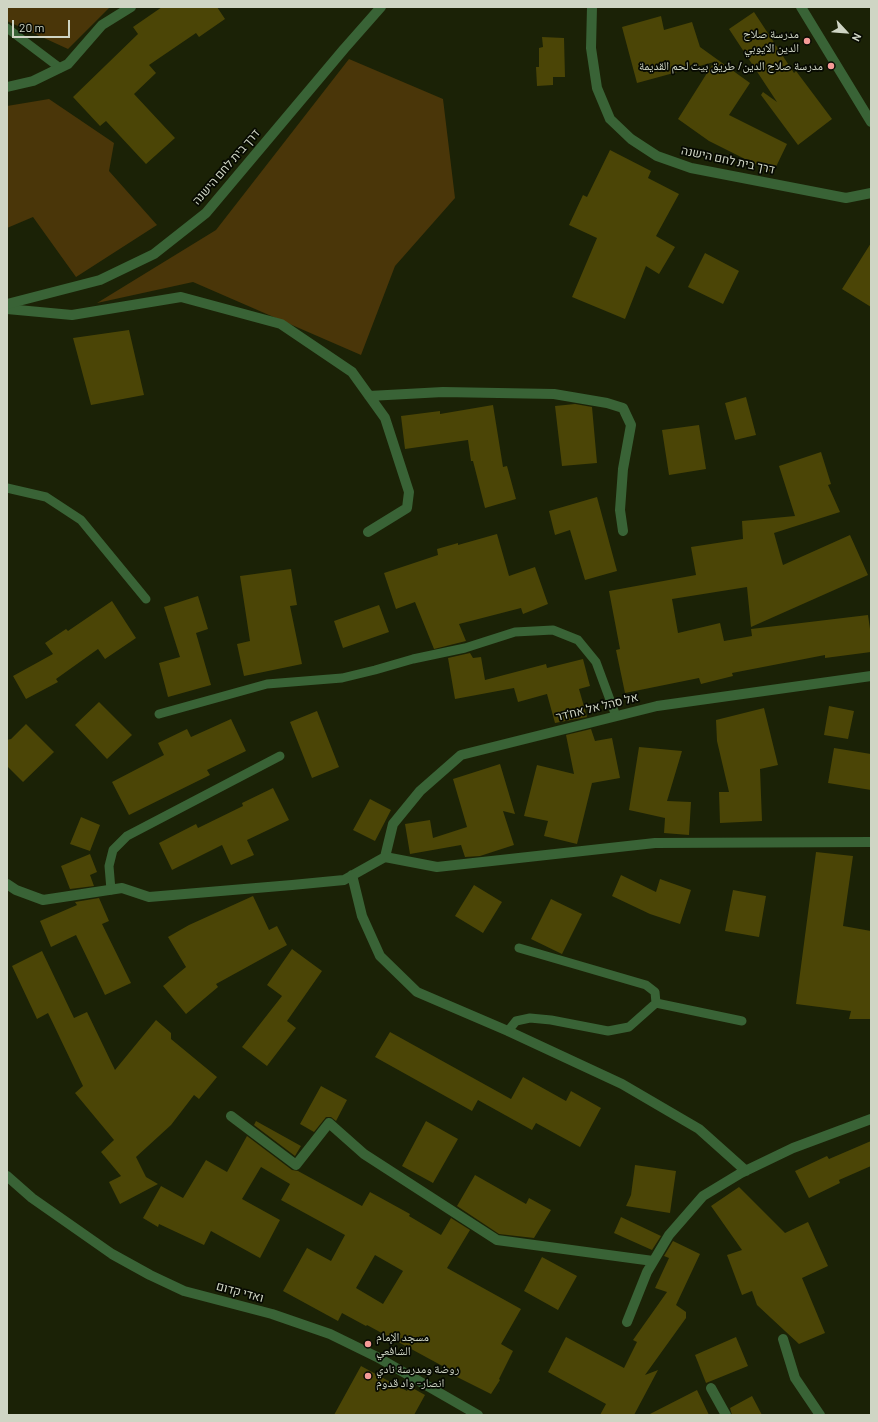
<!DOCTYPE html>
<meta charset="utf-8">
<style>
body{margin:0}
#map{position:relative;width:878px;height:1422px;overflow:hidden;background:#1b2206;font-family:Barlow,sans-serif}
canvas{display:block}
.frame{position:absolute;inset:0;border:8px solid #cfd5c4;pointer-events:none}
.north{position:absolute;left:826px;top:12px;width:40px;height:40px;-webkit-text-stroke:3px #070a02;paint-order:stroke;rotate:116deg;font-size:11px;font-weight:700;line-height:16px;text-align:center;color:#cfd5c4}
.north::after{content:'';display:block;margin:auto;width:14px;height:18px;background:#cfd5c4;clip-path:polygon(50% 0,100% 100%,50% 72%,0 100%)}
.scale{position:absolute;left:12px;top:20px;width:58px;height:18px;box-sizing:border-box;border:2px solid #cfd5c4;border-top:0;padding-left:5px;font-size:12px;line-height:14px;white-space:nowrap;color:#cfd5c4;-webkit-text-stroke:3px #070a02;paint-order:stroke}
</style>
<div id="map">
<canvas width="878" height="1422"></canvas>
<div class="frame"></div>
<div class="north">N</div>
<div class="scale">20 m</div>
</div>
<script>
const context = document.querySelector('canvas').getContext('2d');
context.lineJoin = 'round';
function fill(path, color) { context.fillStyle = color; context.fill(path, 'evenodd'); }
const poly = rows => new Path2D(rows.map(r => 'M' + r).join(''));
function trace(path, color, width, dash) { context.strokeStyle = color; context.lineWidth = width; context.lineCap = dash ? 'butt' : 'round'; context.setLineDash(dash || []); context.stroke(path); }
function label(font, color, halo, rows, align = 'center') {
  context.font = font + ' Barlow,"Noto Naskh Arabic",Heebo,sans-serif'; context.lineWidth = 3.5; context.setLineDash([]); context.textBaseline = 'middle'; context.strokeStyle = halo; context.fillStyle = color; for (const [text, x, y, turn = 0] of rows) {
    context.save(); context.translate(x, y); context.rotate((+turn || 0) * Math.PI / 180); context.textAlign = isNaN(turn) ? turn : align; if (halo) context.strokeText(text, 0, 0); context.fillText(text, 0, 0); context.restore();
  }
}
const green = poly([
 [7,7,109,7,109,8,68,49,7,21],
 [349,59,443,99,455,198,395,266,361,355,193,282,97,303,216,230],
 [49,99,114,143,109,171,157,225,76,277,33,217,7,228,7,106]
]);
const building = poly([
 [162,7,217,7,225,19,199,37,196,33,149,65,156,73,134,94,175,138,146,164,106,121,100,126,73,97,138,34,133,27],
 [754,12,794,73,796,71,832,119,798,145,761,95,763,92,777,102,729,29],
 [661,16,664,30,692,22,700,47,750,83,729,115,787,144,773,173,709,141,678,119,714,62,637,83,622,27],
 [542,37,564,38,565,77,553,77,553,85,537,86,536,67,539,67,539,48,543,47],
 [610,150,651,171,648,178,679,194,656,236,675,247,659,274,646,266,625,319,572,297,597,238,569,225,583,195,587,197],
 [871,243,871,307,842,289],
 [705,253,739,271,723,304,688,287],
 [129,330,144,395,91,405,73,338],
 [746,397,756,435,735,440,725,403],
 [575,404,592,407,597,463,562,466,555,406],
 [493,405,503,467,507,466,516,499,485,508,473,461,471,461,468,440,405,449,401,416,440,411,440,414],
 [699,425,706,469,669,475,662,430],
 [821,452,831,484,828,485,840,512,774,533,783,565,850,535,868,575,751,627,747,587,672,599,678,633,720,623,724,641,752,636,751,629,868,615,871,636,871,652,825,658,825,655,732,673,733,676,701,684,699,678,625,693,616,650,620,649,609,591,696,575,691,547,743,539,742,521,795,516,779,466],
 [597,497,617,571,585,580,570,530,555,535,549,511],
 [497,534,509,576,535,567,548,604,523,614,521,608,459,624,466,641,434,649,415,602,396,609,384,573,438,555,437,549,458,543,458,545],
 [291,569,297,605,290,606,302,664,244,676,237,644,250,641,240,576],
 [198,596,208,629,196,633,211,685,168,697,159,663,180,657,164,607],
 [112,601,136,638,105,659,98,649,56,679,58,682,26,699,13,676,53,654,45,643,66,629,68,631],
 [379,605,389,632,343,648,334,621],
 [470,653,473,658,481,657,485,680,546,664,547,668,583,659,590,686,579,689,587,717,555,723,547,694,518,702,514,688,455,699,448,658],
 [99,702,132,735,107,759,75,725],
 [829,706,854,711,848,739,824,735],
 [764,708,778,765,760,769,762,821,720,823,719,792,729,792,717,741,716,720],
 [317,711,339,767,312,778,290,722],
 [231,719,246,751,207,770,210,775,129,815,112,782,164,755,158,743,187,729,191,737],
 [26,724,54,752,23,782,7,766,7,740,11,739],
 [591,729,595,741,612,738,620,778,592,783,577,844,544,836,548,821,524,816,537,765,574,774,566,735],
 [639,747,682,751,667,801,691,802,689,835,664,833,665,818,629,810],
 [834,748,871,754,871,790,828,783],
 [500,764,515,814,503,811,514,845,480,856,465,857,461,845,410,854,405,824,430,820,433,838,467,827,453,779],
 [273,788,289,820,247,840,254,855,231,865,222,845,172,870,159,843,196,824,198,828,243,806,242,803],
 [370,799,391,810,375,841,353,830],
 [81,817,100,825,90,851,70,844],
 [816,852,853,856,843,926,871,931,871,1019,849,1019,851,1011,796,1004],
 [90,854,97,872,90,875,94,886,70,889,61,866],
 [621,875,656,892,660,879,691,890,680,924,650,914,612,896],
 [474,885,502,902,483,933,455,916],
 [733,890,766,896,759,937,725,931],
 [253,896,269,930,277,926,287,945,216,984,218,987,186,1014,163,986,186,967,168,937,189,925],
 [99,898,109,921,102,924,131,983,105,995,76,935,51,947,40,921,77,905,75,902],
 [551,899,582,914,562,954,531,939],
 [292,949,322,971,287,1021,296,1028,267,1066,242,1047,282,996,267,985],
 [42,951,74,1018,87,1012,115,1070,156,1020,171,1033,171,1039,217,1077,199,1099,194,1095,171,1125,136,1157,146,1177,158,1184,120,1204,109,1182,121,1176,101,1152,114,1140,75,1093,83,1086,48,1013,37,1019,12,966],
 [390,1032,511,1099,523,1077,566,1101,571,1091,601,1108,580,1147,536,1123,532,1130,478,1100,472,1111,375,1057],
 [321,1086,347,1100,336,1121,331,1117,326,1117,314,1132,300,1124],
 [256,1121,301,1146,295,1156,254,1125],
 [426,1121,458,1139,433,1183,402,1166],
 [247,1136,292,1170,298,1171,362,1206,370,1192,410,1214,409,1216,441,1235,451,1218,470,1230,447,1268,521,1309,501,1344,513,1351,499,1379,500,1380,491,1394,447,1372,448,1369,367,1325,366,1326,342,1313,338,1321,283,1291,307,1248,331,1261,345,1235,281,1200,290,1184,261,1167,242,1199,280,1220,260,1258,211,1231,204,1245,159,1224,158,1227,143,1218,161,1186,183,1198,206,1160,227,1172],
 [375,1255,403,1271,383,1304,356,1288],
 [871,1141,871,1166,839,1180,840,1183,809,1198,795,1171,827,1156,829,1159],
 [635,1165,676,1171,670,1213,626,1206,631,1195],
 [475,1175,526,1204,529,1198,551,1210,534,1238,499,1234,457,1206],
 [739,1187,785,1233,808,1222,828,1266,802,1278,825,1333,799,1344,757,1305,752,1291,742,1295,727,1255,742,1250,711,1206],
 [621,1217,661,1236,652,1250,614,1233],
 [673,1241,700,1254,676,1305,686,1312,686,1318,645,1375,658,1370,634,1415,600,1415,606,1404,548,1372,566,1337,624,1368,637,1342,633,1340,667,1292,655,1288,669,1258,664,1256],
 [542,1257,577,1276,558,1310,524,1291],
 [736,1337,748,1366,706,1383,695,1355],
 [361,1366,407,1391,409,1386,425,1395,414,1415,334,1415],
 [697,1390,709,1415,648,1415],
 [752,1396,762,1415,732,1415,730,1408]
]);
const service = poly([
 [7,28,60,68],
 [7,488,46,497,81,520,146,599],
 [159,714,267,684,342,678,375,670,413,659,465,648,515,632,553,630,578,640,596,662,616,716],
 [111,890,109,866,113,850,127,836,280,756],
 [656,1003,742,1021],
 [508,1031,516,1021,530,1018,551,1020,608,1031,629,1027,656,1003,655,992,646,985,519,948]
]);
const minor = poly([
 [7,87,33,81,68,64,102,25,131,7],
 [7,309,72,315,181,297,281,324,352,372,385,418,409,492,407,508,368,532],
 [369,396,443,392,554,394,607,403,623,408,631,425,623,469,620,510,623,531],
 [385,857,393,824,420,791,461,755,657,706,871,676],
 [352,875,362,916,380,956,417,992,508,1031,622,1084,699,1129,746,1171],
 [7,884,16,890,43,900,122,888,149,897,292,885,344,880,385,857,437,867,655,843,871,842],
 [231,1116,296,1165,329,1123,364,1154,497,1240,653,1261],
 [7,1176,32,1198,112,1254,150,1275,184,1291,272,1314,330,1334,377,1357,478,1415],
 [627,1322,647,1272,669,1235,703,1196,741,1173,793,1148,871,1119],
 [783,1339,795,1378,820,1415],
 [711,1388,726,1415]
]);
const tertiary = poly([
 [592,7,591,48,597,88,610,119,631,139,657,156,691,168,846,198,871,193],
 [801,7,871,122],
 [7,304,100,280,154,254,206,213,344,49,381,7]
]);
const markers = [
 [807,41,4,"#f59b97"],
 [831,66,4,"#f59b97"],
 [368,1344,4,"#f59b97"],
 [368,1376,4,"#f59b97"]
];
const poiNames = [
 ["مدرسة صلاح",799,34],
 ["الدين الايوبي",799,48],
 ["مدرسة صلاح الدين/ طريق بيت لحم القديمة",823,66],
 ["مسجد الإمام",376,1337,"left"],
 ["الشافعي",376,1351,"left"],
 ["روضة ومدرسة نادي",376,1369,"left"],
 ["انصار- واد قدوم",376,1383,"left"]
];
const streetNames = [
 ["דרך בית לחם הישנה",728,160,12],
 ["דרך בית לחם הישנה",226,167,-49],
 ["אל סהל אל אח'דר",597,707,-14],
 ["ואדי קדום",240,1292,15]
];
fill(green, '#4a3609');
fill(building, '#4b4506');
trace(service, '#396336', 9);
trace(minor, '#396336', 10);
trace(tertiary, '#396336', 10);
for (const [x, y, r, color] of markers) { const dot = new Path2D(); dot.arc(x, y, r, 0, 2 * Math.PI); context.fillStyle = color; context.fill(dot); trace(dot, '#070a02', 1.5); }
label('12px', '#cfd5c4', '#070a02', poiNames, 'right');
label('12px', '#cfd5c4', '#070a02', streetNames);
</script>
